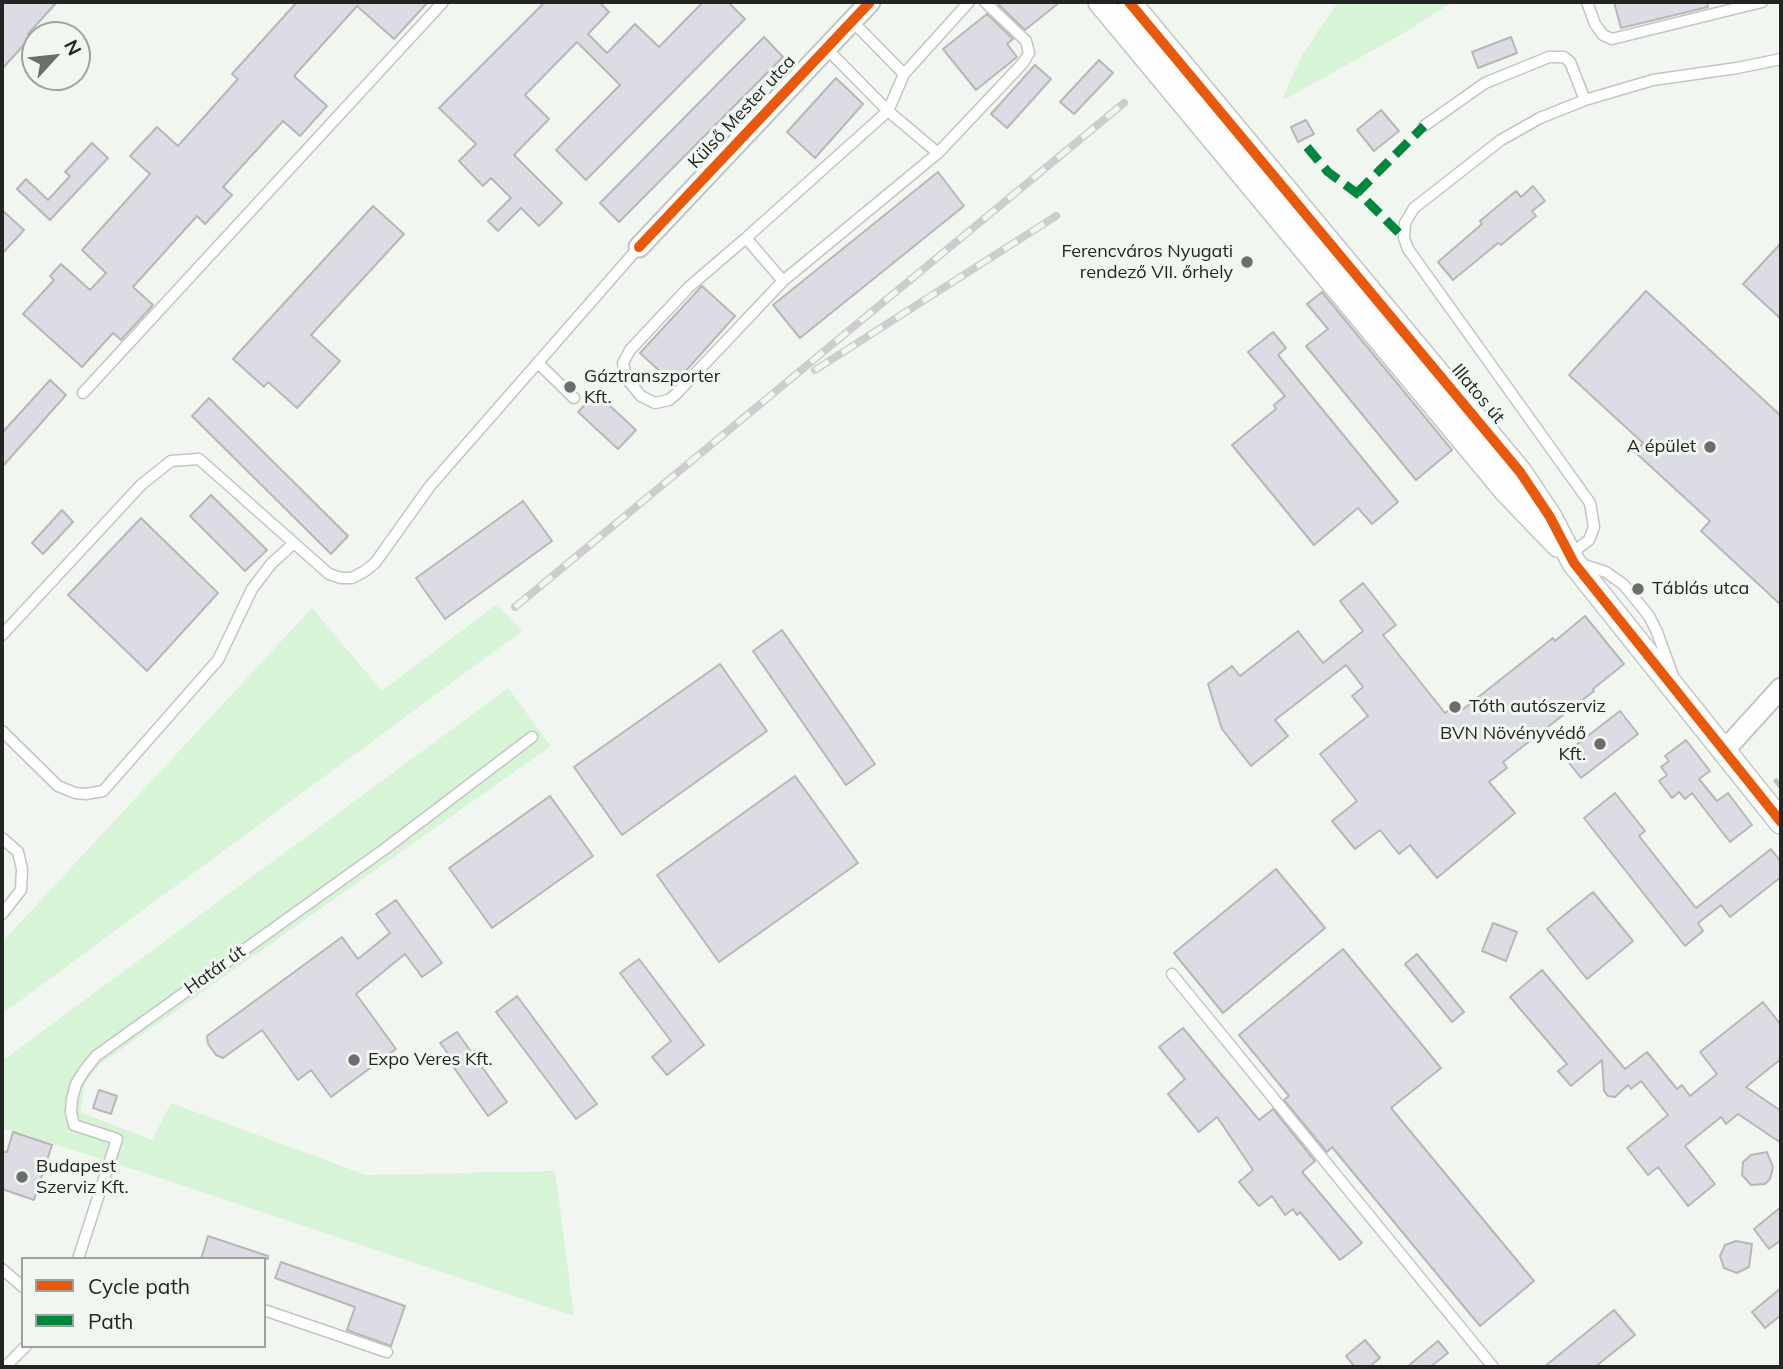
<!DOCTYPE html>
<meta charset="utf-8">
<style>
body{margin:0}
#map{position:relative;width:1783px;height:1369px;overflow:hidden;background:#f1f6f1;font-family:Mulish,sans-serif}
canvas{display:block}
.frame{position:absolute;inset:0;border:4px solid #232523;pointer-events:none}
.legend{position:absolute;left:21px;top:1257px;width:245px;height:91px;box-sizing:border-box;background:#f0f7f0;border:2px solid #9ea39e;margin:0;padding:9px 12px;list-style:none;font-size:21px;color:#232523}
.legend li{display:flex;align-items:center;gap:14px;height:35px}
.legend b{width:35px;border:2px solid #9ea39e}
.north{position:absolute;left:21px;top:21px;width:70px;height:70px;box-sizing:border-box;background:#f0f7f0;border:2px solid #9ea39e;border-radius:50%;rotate:63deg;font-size:19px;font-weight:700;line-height:28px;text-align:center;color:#232523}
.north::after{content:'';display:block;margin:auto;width:24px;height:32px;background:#6b6e6b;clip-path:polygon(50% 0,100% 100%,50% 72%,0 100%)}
</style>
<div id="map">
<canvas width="1783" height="1369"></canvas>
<div class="frame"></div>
<ul class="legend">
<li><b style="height:9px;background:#e8590c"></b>Cycle path</li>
<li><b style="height:9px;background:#00873e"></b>Path</li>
</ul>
<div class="north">N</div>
</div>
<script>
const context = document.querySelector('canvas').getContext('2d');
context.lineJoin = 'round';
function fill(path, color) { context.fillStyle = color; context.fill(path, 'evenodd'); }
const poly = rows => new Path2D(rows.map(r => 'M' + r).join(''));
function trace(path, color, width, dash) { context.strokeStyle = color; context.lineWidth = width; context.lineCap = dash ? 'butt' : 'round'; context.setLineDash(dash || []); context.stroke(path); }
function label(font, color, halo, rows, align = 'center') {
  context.font = font + ' Mulish,sans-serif'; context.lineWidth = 6; context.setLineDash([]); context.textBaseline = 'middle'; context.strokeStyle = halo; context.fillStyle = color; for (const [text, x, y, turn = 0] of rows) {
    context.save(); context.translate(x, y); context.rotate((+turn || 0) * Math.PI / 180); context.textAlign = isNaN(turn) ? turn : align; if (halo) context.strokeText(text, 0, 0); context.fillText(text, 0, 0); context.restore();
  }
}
const green = poly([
 [1338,2,1453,2,1402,34,1284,100,1283,97,1302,55],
 [497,604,522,631,2,1014,2,942,312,608,382,691],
 [508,688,551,746,99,1065,85,1084,80,1112,152,1140,171,1103,366,1175,555,1171,574,1316,136,1170,2,1128,2,1061]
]);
const stream = poly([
 [1776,781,1781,787]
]);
const building = poly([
 [2,2,57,2,28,34,31,37,2,69,2,2],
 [297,2,428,2,394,39,357,6,294,76,327,106,300,136,283,121,223,187,232,195,205,224,197,216,133,287,153,305,121,340,113,333,82,367,23,314,54,280,50,276,61,264,90,290,106,273,82,250,150,174,130,156,157,127,178,146,238,79,232,74,297,2],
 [545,2,599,2,609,12,588,34,607,53,635,24,659,47,703,2,728,2,745,19,586,180,556,150,620,85,577,42,525,95,549,119,514,155,562,203,539,226,521,208,498,231,488,221,511,198,491,178,483,186,459,161,476,144,439,108,545,2],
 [1003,2,1060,2,1025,30,999,5,1003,2],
 [1614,2,1707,2,1708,7,1621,28,1614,2],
 [987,14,1013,39,1007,44,1017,57,976,90,943,49,987,14],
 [764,37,783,57,619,222,600,203,764,37],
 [1511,37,1517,53,1478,68,1472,52,1511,37],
 [1099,60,1113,73,1074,114,1060,102,1099,60],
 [1035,65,1051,79,1007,128,991,114,1035,65],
 [836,78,863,104,815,158,787,132,836,78],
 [1381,110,1399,131,1374,151,1357,130,1381,110],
 [1306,120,1314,134,1298,142,1291,127,1306,120],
 [92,143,108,158,50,220,17,189,26,179,48,200,70,176,65,172,92,143],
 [938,172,964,206,800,338,773,305,938,172],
 [1533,186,1545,201,1532,211,1536,216,1501,245,1498,243,1453,280,1438,262,1482,224,1480,221,1516,191,1521,197,1533,186],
 [373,206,404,234,311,335,340,361,297,408,268,382,264,387,233,359,373,206],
 [2,210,24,230,2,254,2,210],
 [1781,243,1781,319,1743,284,1781,243],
 [702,286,735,316,674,384,640,353,702,286],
 [1646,291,1781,416,1781,605,1701,531,1710,521,1635,452,1643,443,1569,375,1646,291],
 [1322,292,1452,450,1416,480,1306,346,1328,329,1307,304,1322,292],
 [1273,332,1286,348,1278,355,1398,502,1372,524,1358,508,1314,545,1232,445,1276,409,1274,405,1285,396,1248,352,1273,332],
 [50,380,66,395,2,467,2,433,50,380],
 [596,393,636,430,618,449,578,412,596,393],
 [209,398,348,536,331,554,192,416,209,398],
 [211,495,267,550,245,571,190,516,211,495],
 [523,501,552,541,445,619,416,578,523,501],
 [62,510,73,522,43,554,32,543,62,510],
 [141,518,218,593,147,671,68,595,141,518],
 [1363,583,1396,625,1383,635,1445,713,1457,704,1462,710,1553,638,1555,641,1585,616,1624,664,1593,689,1594,691,1503,762,1507,768,1489,782,1515,813,1437,878,1410,845,1399,854,1380,830,1355,849,1332,821,1357,801,1320,754,1368,716,1352,696,1363,687,1346,665,1275,720,1288,736,1251,766,1222,729,1208,684,1232,666,1240,676,1298,631,1323,663,1363,631,1340,601,1363,583],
 [782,630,875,764,846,785,753,651,782,630],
 [720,664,767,731,622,835,574,767,720,664],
 [1620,711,1638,734,1581,778,1563,755,1620,711],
 [1686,740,1710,771,1699,779,1717,801,1728,793,1752,825,1730,842,1692,793,1685,799,1679,792,1672,798,1659,781,1667,775,1661,767,1669,761,1665,756,1686,740],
 [795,776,858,863,719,962,657,875,795,776],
 [1615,793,1645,831,1639,836,1696,908,1771,849,1781,862,1781,877,1730,917,1721,905,1698,923,1703,931,1685,946,1584,818,1615,793],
 [550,796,593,856,492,928,449,868,550,796],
 [1276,869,1325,928,1223,1013,1174,953,1276,869],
 [1593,892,1633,941,1587,979,1547,929,1593,892],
 [396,900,442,963,422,977,405,954,356,994,396,1049,331,1097,311,1070,298,1080,262,1030,223,1058,216,1055,208,1044,207,1036,342,937,358,959,390,933,376,914,396,900],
 [1493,923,1517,932,1506,961,1482,951,1493,923],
 [1343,949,1441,1068,1391,1108,1534,1281,1480,1326,1332,1147,1327,1152,1284,1100,1289,1096,1239,1035,1343,949],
 [1417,954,1464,1012,1452,1022,1405,964,1417,954],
 [639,959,704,1045,667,1075,652,1057,671,1041,620,973,639,959],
 [1542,970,1625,1069,1647,1052,1677,1089,1682,1085,1690,1096,1717,1074,1700,1052,1763,1002,1781,1025,1781,1059,1746,1087,1781,1111,1781,1143,1738,1114,1726,1124,1721,1117,1685,1146,1715,1184,1688,1206,1658,1167,1648,1175,1627,1148,1668,1115,1641,1081,1631,1089,1628,1085,1615,1097,1608,1096,1604,1091,1602,1060,1571,1086,1558,1071,1567,1064,1510,997,1542,970],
 [517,996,597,1104,576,1119,496,1012,517,996],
 [1183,1028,1259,1120,1273,1109,1315,1161,1302,1172,1362,1243,1340,1260,1300,1212,1297,1215,1293,1209,1285,1215,1272,1196,1259,1206,1239,1182,1253,1170,1217,1117,1199,1132,1168,1094,1185,1079,1159,1047,1183,1028],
 [457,1032,507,1102,488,1116,450,1062,453,1060,440,1043,457,1032],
 [99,1090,117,1096,111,1114,93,1108,99,1090],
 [13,1132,52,1145,34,1200,2,1189,2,1151,7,1152,13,1132],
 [1767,1152,1773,1167,1770,1179,1765,1184,1751,1185,1742,1175,1743,1162,1751,1155,1767,1152],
 [1781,1207,1781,1240,1769,1249,1754,1229,1781,1207],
 [208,1236,268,1256,268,1259,201,1259,208,1236],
 [1736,1241,1752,1244,1749,1267,1737,1273,1724,1268,1720,1256,1725,1245,1736,1241],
 [281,1262,405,1306,391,1346,347,1330,355,1307,275,1278,281,1262],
 [1781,1288,1781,1315,1765,1328,1752,1312,1781,1288],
 [1614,1310,1635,1335,1595,1367,1544,1367,1614,1310],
 [1365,1340,1380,1358,1369,1367,1355,1367,1346,1356,1365,1340],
 [1438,1341,1448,1353,1430,1367,1407,1367,1438,1341]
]);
const service = poly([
 [1587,2,1595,24,1603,35,1612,39,1762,2],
 [852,21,904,74],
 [826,48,888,111,938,153,1023,63,1029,53,1026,41,985,2],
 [1424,126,1485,83,1549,57,1564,57,1570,62,1585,100],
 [938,153,783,281,746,238,888,111,904,74,969,2],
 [746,238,689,287,630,350,623,363,627,379,641,396,655,403,669,400,676,394,783,281],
 [538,363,574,398],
 [83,393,443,2],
 [1569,555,1589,540,1594,527,1590,503,1408,249,1404,238,1405,223,1414,208,1501,140,1540,118,1585,100,1653,80,1737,68,1781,59],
 [1581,564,1606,572,1624,585,1649,616,1657,632,1673,676],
 [2,635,141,485,171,461,199,459,329,574,341,578,352,578,365,571,375,563,430,486,639,247],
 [2,731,58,786,75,793,86,794,103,791,218,660,252,589,271,564,294,543],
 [2,838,18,852,22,869,21,890,2,914],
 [1172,974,1493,1367],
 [78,1259,117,1139,74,1125,71,1112,72,1099,76,1084,84,1071,96,1056,386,848,532,737],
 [2,1269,23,1287],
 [264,1310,387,1352],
 [5,1367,26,1346]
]);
const minor = poly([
 [639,247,870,2],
 [1723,752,1781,688]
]);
const tertiary = poly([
 [1100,2,1506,491,1558,545],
 [1129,2,1520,472,1550,517,1574,563,1781,822]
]);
const rail = poly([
 [815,370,1056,216],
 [515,607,1124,103]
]);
const quiet = poly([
 [1307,147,1328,172,1366,200,1404,238],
 [1357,193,1424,126]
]);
const cycleway = poly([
 [1129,2,1520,472,1550,517,1574,563,1781,822],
 [639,247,870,2]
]);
const markers = [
 [1247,262,7,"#6b6e6b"],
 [570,387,7,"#6b6e6b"],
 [1710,447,7,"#6b6e6b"],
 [1638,589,7,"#6b6e6b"],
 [1455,707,7,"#6b6e6b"],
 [1600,744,7,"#6b6e6b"],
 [354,1060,7,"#6b6e6b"],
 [22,1177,7,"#6b6e6b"]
];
const streetNames = [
 ["Külső Mester utca",742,112,-47],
 ["Illatos út",1478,394,50],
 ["Határ út",215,970,-36]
];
const poiNames = [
 ["Ferencváros Nyugati",1233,252,"right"],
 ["rendező VII. őrhely",1233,273,"right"],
 ["Gáztranszporter",584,377],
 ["Kft.",584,398],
 ["A épület",1696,447,"right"],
 ["Táblás utca",1652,589],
 ["Tóth autószerviz",1469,707],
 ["BVN Növényvédő",1586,734,"right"],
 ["Kft.",1586,755,"right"],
 ["Expo Veres Kft.",368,1060],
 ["Budapest",36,1167],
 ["Szerviz Kft.",36,1188]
];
fill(green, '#d7f4d7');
trace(stream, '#aacdaa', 5);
fill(building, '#dddbe4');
trace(building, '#b6b7b6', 2);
trace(service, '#c2c6c2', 13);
trace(minor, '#c2c6c2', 23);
trace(tertiary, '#c2c6c2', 26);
trace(service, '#fdfefd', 10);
trace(minor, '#fdfefd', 19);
trace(tertiary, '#fdfefd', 23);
trace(rail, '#cccdcc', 8);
trace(rail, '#f0f7f0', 5, [16]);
trace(quiet, '#00873e', 9, [18, 9]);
trace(cycleway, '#e8590c', 10);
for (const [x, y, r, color] of markers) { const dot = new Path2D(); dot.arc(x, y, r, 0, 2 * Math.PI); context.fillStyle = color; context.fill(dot); trace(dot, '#f0f7f0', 2.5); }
label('18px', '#232523', '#f0f7f0', streetNames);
label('18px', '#232523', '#f0f7f0', poiNames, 'left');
</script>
